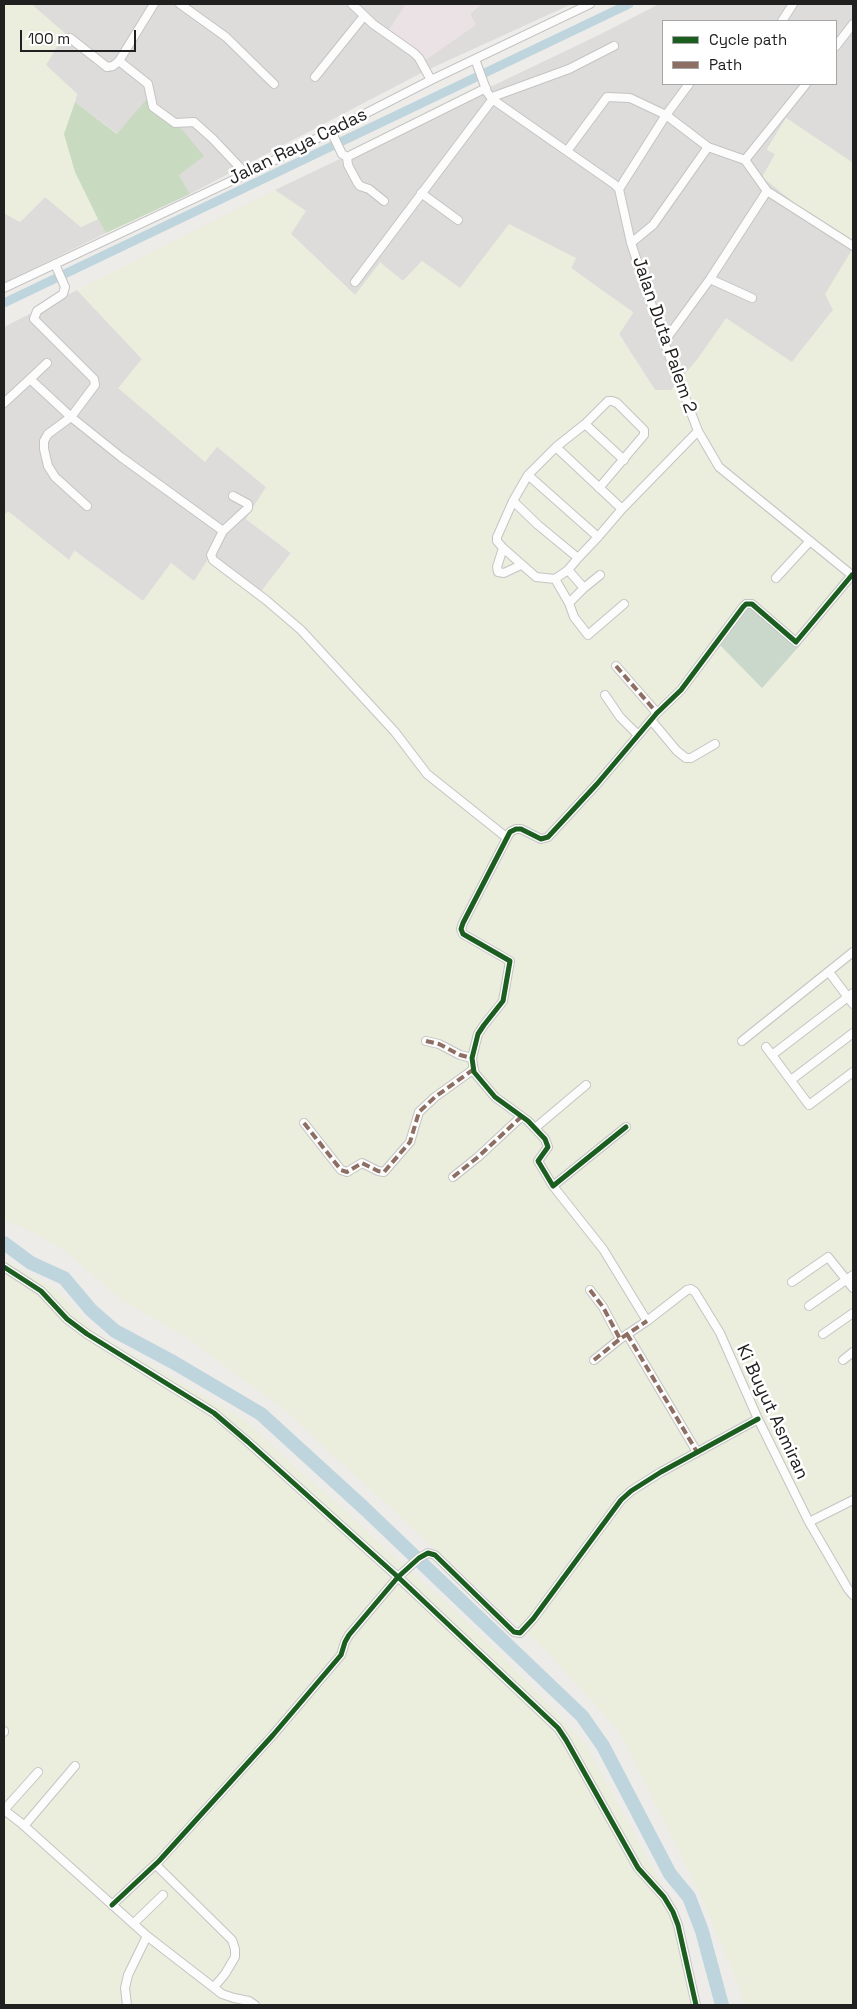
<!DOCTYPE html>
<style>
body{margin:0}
#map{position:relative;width:857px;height:2009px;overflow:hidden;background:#eeece9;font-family:"Space Grotesk",sans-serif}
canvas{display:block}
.frame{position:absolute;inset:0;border:5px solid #202020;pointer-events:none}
.legend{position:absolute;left:662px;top:20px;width:175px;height:65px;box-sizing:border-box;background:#fff;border:1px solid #a6a6a6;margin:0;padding:6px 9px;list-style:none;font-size:15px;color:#202020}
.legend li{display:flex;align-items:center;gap:10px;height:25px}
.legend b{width:25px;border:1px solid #a6a6a6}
.scale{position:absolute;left:20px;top:30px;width:116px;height:22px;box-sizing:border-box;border:2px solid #202020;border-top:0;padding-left:6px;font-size:15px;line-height:18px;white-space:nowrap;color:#202020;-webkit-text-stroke:4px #fff;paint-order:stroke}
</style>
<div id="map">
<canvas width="857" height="2009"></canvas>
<div class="frame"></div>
<ul class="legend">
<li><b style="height:6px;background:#1b5e20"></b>Cycle path</li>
<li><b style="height:6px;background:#8d6e63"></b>Path</li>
</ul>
<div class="scale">100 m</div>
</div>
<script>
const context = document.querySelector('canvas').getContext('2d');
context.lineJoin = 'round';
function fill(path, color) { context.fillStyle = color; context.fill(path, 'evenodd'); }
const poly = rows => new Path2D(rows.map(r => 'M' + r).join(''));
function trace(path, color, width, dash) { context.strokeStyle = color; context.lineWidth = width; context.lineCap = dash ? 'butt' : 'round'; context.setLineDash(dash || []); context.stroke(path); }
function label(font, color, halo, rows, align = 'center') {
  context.font = font + ' "Space Grotesk",sans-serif'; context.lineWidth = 5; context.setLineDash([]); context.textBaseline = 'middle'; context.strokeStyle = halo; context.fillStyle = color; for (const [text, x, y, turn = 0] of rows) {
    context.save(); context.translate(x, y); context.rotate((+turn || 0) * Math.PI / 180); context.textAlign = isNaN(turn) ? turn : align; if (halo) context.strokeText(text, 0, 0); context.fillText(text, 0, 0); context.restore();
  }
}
const residential = poly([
 [31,4,406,4,476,25,470,14,481,4,572,4,425,71,190,194,179,175,118,134,75,102,77,94,46,65,64,33],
 [659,4,853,4,853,163,786,118,767,149,775,154,853,248,833,310,792,362,696,361,672,390,655,390,619,334,633,312,571,268,576,258,460,288,422,261,403,281,355,295,291,234,275,190,601,34],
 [663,21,836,21,836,84,663,84],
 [45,197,81,227,98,219,106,233,4,283,4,213,20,222],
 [77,290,142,359,119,388,205,461,217,446,266,487,246,519,291,553,259,594,194,582,171,563,143,601,75,551,69,560,8,512,4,516,4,327]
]);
const industrial = poly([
 [406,4,481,4,470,14,476,25,424,61,388,31]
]);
const farmland = poly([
 [4,4,31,4,65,33,46,65,77,94,64,134,75,172,98,219,81,227,45,197,20,222,4,213],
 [786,118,853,163,853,242,808,214,762,177,775,154,767,150],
 [275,190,306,211,291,234,355,295,380,262,403,281,422,261,460,288,509,224,576,258,571,268,633,313,619,334,655,390,671,390,696,361,726,318,792,362,833,310,825,294,853,248,853,2005,745,2005,734,1974,698,1890,618,1730,548,1653,282,1408,186,1337,123,1301,66,1252,35,1233,4,1219,4,516,8,511,69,560,74,551,143,601,171,563,194,581,208,559,259,594,291,553,246,519,266,487,217,447,205,462,118,388,142,359,77,290],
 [4,1259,58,1291,95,1332,242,1418,491,1644,586,1745,673,1906,697,2005,4,2005]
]);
const forest = poly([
 [146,100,175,121,204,156,179,175,190,194,106,233,98,219,75,172,64,134,75,102,117,134]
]);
const cemetery = poly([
 [754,602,801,644,762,688,717,642]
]);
const canal = poly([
 [4,303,629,4]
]);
const river = poly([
 [4,1243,31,1263,64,1278,91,1310,115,1331,173,1362,261,1414,364,1508,582,1716,603,1746,670,1874,689,1897,702,1931,722,2005]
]);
const minor = poly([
 [154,4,119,61,148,84,153,107,175,123,194,122,213,139,246,174],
 [180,4,226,37,274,84],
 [352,4,373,24,414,53,419,58,431,80],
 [782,21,793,4],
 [70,38,107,67,113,66,119,61],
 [836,46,853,24],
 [475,59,487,92,492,99,614,184,619,189,631,243,664,342,698,431,719,467,853,576],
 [315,77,364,16],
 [331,131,342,154,347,157,348,165,357,182,360,186,369,189,384,201],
 [567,151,607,97,630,98,666,115,708,147,745,160,767,191,853,246],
 [347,157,486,88],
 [745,160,806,84],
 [619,189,666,115,689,84],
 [421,193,458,220],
 [631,243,653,225,708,147],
 [55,264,65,287,63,294,37,311,34,319,94,379,95,385,71,417,48,434,44,441,44,449,48,466,55,477,87,506],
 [710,279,752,298],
 [355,282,495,96,569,69,614,46],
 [4,288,261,167,431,80,590,4],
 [664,342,710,279,767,191],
 [30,379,47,363],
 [4,403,30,379,71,417,121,457,223,531,211,555,213,560,266,600,301,630,395,732,427,774,506,837],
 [585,424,624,460],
 [556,447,622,509,698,431],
 [528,475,598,537,622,509],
 [513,501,538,525,578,558,598,537],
 [223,531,248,508,248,504,233,496],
 [503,548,497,567,498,572,504,573,521,565],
 [578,558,568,570,555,579,536,577,503,548,497,541,497,537,513,501,528,475,556,447,585,424,608,401,612,401,617,403,644,430,644,435,599,488],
 [568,570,584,588,569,603],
 [776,578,810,541],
 [555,579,569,603,574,617,588,635,624,604],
 [584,588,600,575],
 [616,666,657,713],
 [605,695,620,717,638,735],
 [651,720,677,751,686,758,691,758,715,744],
 [829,972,853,1004],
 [426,1041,439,1044,460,1055,472,1058],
 [742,1041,853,952],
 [766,1047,809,1105,853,1072],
 [772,1055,853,993],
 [791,1080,853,1033],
 [304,1123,341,1170,347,1172,362,1163,378,1171,384,1172,410,1142,419,1112,435,1097,474,1069],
 [626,1127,553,1186,538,1161,548,1147,545,1139,528,1121,495,1097,474,1072,472,1058,478,1034,484,1025,503,1001,510,961,463,934,461,929,463,923,510,832,516,829,521,829,541,839,548,837,597,784,657,713,681,690,743,607,746,604,752,604,796,642,852,575],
 [535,1128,586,1085],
 [453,1177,478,1157,521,1117],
 [553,1186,603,1249,647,1321],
 [4,1267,41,1291,67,1319,87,1334,214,1413,248,1442,398,1577,558,1728,566,1740,638,1868,664,1897,673,1912,678,1925,696,2005],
 [792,1282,828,1257,853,1288],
 [590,1290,603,1307,620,1339,647,1321,687,1290,691,1289,695,1292,720,1333,758,1419,809,1522,848,1589,853,1595],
 [809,1306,853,1275],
 [627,1334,697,1452],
 [823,1334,853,1313],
 [594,1360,620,1339],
 [843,1360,853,1352],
 [809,1522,853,1500],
 [4,1732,4,1731],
 [4,1810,21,1823,147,1936,222,1994,234,1998,249,2001,255,2005],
 [4,1810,38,1772],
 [24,1826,75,1766],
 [156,1865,232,1940,235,1949,235,1957,225,1974,214,1987],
 [112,1905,159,1861,273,1735,341,1655,345,1642,349,1635,398,1577,419,1558,428,1553,435,1555,514,1632,520,1633,533,1619,621,1500,631,1491,661,1472,758,1419],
 [134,1923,163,1895],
 [127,2005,125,1988,128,1975,147,1936]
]);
const quiet = poly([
 [616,666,657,713],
 [426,1041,439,1044,460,1055,472,1058],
 [304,1123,341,1170,347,1172,362,1163,378,1171,384,1172,410,1142,419,1112,435,1097,474,1069],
 [453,1177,478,1157,521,1117],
 [590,1290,603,1307,620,1339,647,1321],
 [627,1334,697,1452],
 [594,1360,620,1339]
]);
const cycleway = poly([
 [626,1127,553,1186,538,1161,548,1147,545,1139,528,1121,495,1097,474,1072,472,1058,478,1034,484,1025,503,1001,510,961,463,934,461,929,463,923,510,832,516,829,521,829,541,839,548,837,597,784,657,713,681,690,743,607,746,604,752,604,796,642,852,575],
 [4,1267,41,1291,67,1319,87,1334,214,1413,248,1442,398,1577,558,1728,566,1740,638,1868,664,1897,673,1912,678,1925,696,2005],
 [112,1905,159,1861,273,1735,341,1655,345,1642,349,1635,398,1577,419,1558,428,1553,435,1555,514,1632,520,1633,533,1619,621,1500,631,1491,661,1472,758,1419]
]);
const streetNames = [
 ["Jalan Raya Cadas",298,147,-26],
 ["Jalan Duta Palem 2",664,335,71],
 ["Ki Buyut Asmiran",772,1412,65]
];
fill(residential, '#dddcda');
fill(industrial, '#ebe2e6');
fill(farmland, '#ebeddd');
fill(forest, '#c8dac0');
fill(cemetery, '#c9d8ca');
trace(canal, '#bfd5de', 9);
trace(river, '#bfd5de', 14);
trace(minor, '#c5c4c3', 10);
trace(minor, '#fcfcfc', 8);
trace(quiet, '#8d6e63', 4, [8, 4]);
trace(cycleway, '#1b5e20', 5);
label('18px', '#202020', '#fff', streetNames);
</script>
